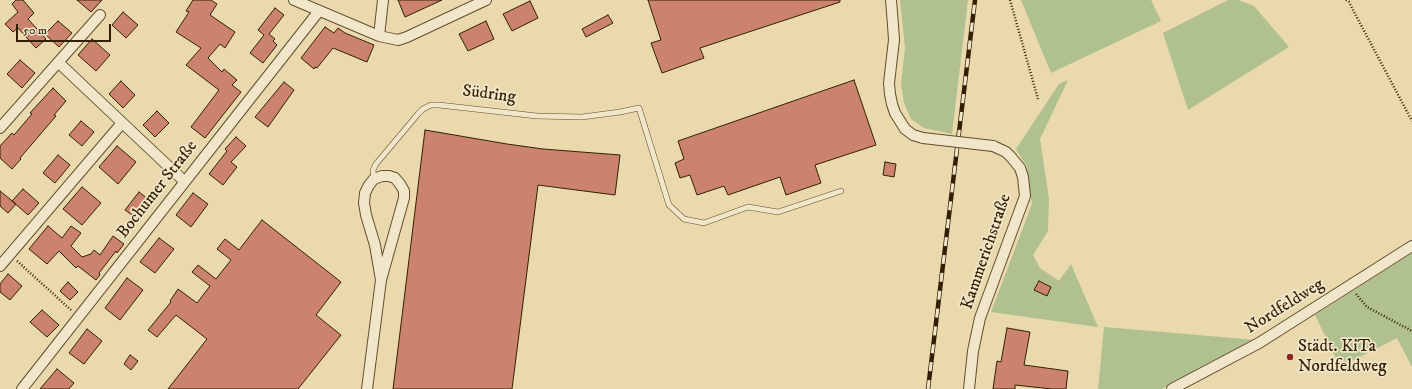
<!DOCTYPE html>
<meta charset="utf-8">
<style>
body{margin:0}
#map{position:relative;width:1412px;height:389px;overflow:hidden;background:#e9d9ac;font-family:"IM FELL DW Pica",serif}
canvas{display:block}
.scale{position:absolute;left:16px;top:24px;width:95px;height:18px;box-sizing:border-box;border:2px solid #332003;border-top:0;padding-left:5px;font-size:12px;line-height:14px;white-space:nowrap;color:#332003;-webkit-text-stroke:3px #f1e6c9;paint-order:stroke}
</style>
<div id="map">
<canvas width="1412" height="389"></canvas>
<div class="scale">50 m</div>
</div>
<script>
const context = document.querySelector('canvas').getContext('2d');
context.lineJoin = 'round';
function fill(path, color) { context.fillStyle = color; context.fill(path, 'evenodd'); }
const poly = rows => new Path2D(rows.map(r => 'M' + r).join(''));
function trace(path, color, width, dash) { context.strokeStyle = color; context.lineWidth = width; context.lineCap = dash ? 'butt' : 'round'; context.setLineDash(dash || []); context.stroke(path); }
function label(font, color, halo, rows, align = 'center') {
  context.font = font + ' "IM FELL DW Pica",serif'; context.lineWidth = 3.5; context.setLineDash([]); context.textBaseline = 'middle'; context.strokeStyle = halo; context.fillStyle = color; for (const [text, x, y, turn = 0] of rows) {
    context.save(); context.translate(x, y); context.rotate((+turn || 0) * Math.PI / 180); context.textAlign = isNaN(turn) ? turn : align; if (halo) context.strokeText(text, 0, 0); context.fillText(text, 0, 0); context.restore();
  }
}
const green = poly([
 [900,0,968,0,952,134,924,128,911,119,904,103,901,84,905,47],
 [1021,0,1151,0,1161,21,1051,73],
 [1228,0,1238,0,1254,6,1289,47,1188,110,1163,33],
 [1068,80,1040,139,1049,199,1048,231,1033,255,1040,268,1059,281,1071,264,1098,327,991,312,1032,204,1027,167,1016,149,1059,84],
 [1412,253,1412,367,1397,338,1340,367,1315,315],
 [1104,327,1256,340,1162,389,1098,389]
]);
const building = poly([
 [16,0,23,0,34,13,28,19,46,39,36,48,18,28,13,32,5,24,18,12,12,4,16,0],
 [77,0,102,0,91,12,77,0],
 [193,0,211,0,217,4,210,15,235,32,225,48,220,44,208,58,222,72,224,69,237,80,232,85,241,92,205,138,191,127,219,90,186,65,201,48,176,32,189,12,186,11,193,0],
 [398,0,442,0,405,17,398,0],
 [648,0,840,0,840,2,700,48,704,58,662,73,651,43,661,40,648,0],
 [530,1,538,18,512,31,503,14,530,1],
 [275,8,284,15,269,34,275,39,273,41,277,45,263,63,250,53,264,35,258,30,275,8],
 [123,12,138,25,126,38,112,25,123,12],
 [608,15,613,23,586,37,582,29,608,15],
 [58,21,72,33,59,47,45,34,58,21],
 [486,21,494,39,468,51,459,34,486,21],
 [325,27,334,33,338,28,345,33,374,45,367,62,333,48,317,68,315,67,314,69,301,58,325,27],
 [92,39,110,55,96,71,78,55,92,39],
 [20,60,35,73,22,88,7,74,20,60],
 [854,80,876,145,815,165,821,183,786,195,780,177,728,195,724,186,697,195,690,175,680,178,675,163,684,159,678,141,854,80],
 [121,81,135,95,123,108,109,94,121,81],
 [284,82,294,90,268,127,255,117,284,82],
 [53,88,66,101,54,115,56,116,20,158,21,159,12,169,0,158,0,146,12,133,14,135,32,114,30,113,53,88],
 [157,111,169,123,155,137,143,125,157,111],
 [81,121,94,132,82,146,69,135,81,121],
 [425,130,507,144,543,149,620,155,615,195,538,185,512,389,393,389,425,130],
 [236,137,246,146,231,162,237,167,223,185,209,174,227,151,225,149,236,137],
 [117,146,136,162,118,184,99,167,117,146],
 [58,155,70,165,55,183,43,173,58,155],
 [885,162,896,164,894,177,883,175,885,162],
 [82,187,101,203,82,225,63,209,82,187],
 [23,189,39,203,28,215,12,201,23,189],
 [0,191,16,204,8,213,0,206,0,191],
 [139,192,153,203,139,220,125,210,139,192],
 [193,193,208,204,191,227,176,215,193,193],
 [262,220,341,282,316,315,341,335,298,389,168,389,207,339,176,315,157,337,148,330,171,302,170,301,178,289,197,303,210,286,192,272,198,265,216,279,231,260,217,249,225,239,239,250,262,220],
 [48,226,62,238,71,226,81,233,71,246,82,257,91,254,94,250,100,255,113,236,124,244,117,253,116,251,99,273,100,275,96,280,78,266,76,268,59,251,47,264,29,249,48,226],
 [159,238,174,249,155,273,140,262,159,238],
 [8,274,22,286,10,300,0,292,0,284,8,274],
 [127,278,143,290,120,320,105,308,127,278],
 [1039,281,1051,287,1047,296,1034,290,1039,281],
 [68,282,78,292,70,300,60,291,68,282],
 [42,310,59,325,47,337,30,322,42,310],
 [1007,328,1030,332,1024,365,1068,371,1066,389,1052,389,1015,385,1015,389,993,389,997,361,1001,362,1007,328],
 [87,329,102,341,84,364,69,353,87,329],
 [130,355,138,361,131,370,124,364,130,355],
 [57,369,74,383,69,389,40,389,57,369]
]);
const path = poly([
 [1010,0,1038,99],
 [1346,0,1349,2,1353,10,1412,121],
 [17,261,71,310],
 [1356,294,1367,307,1412,331]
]);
const service = poly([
 [374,179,373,170,376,164,418,114,423,109,431,105,439,105,537,116,582,117,620,112,639,108,669,205,684,219,704,223,748,207,778,212,841,191]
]);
const minor = poly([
 [294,0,379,36,398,40,407,37,486,0],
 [891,0,893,25,894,40,889,83,890,94,892,104,895,113,905,129,913,135,923,138],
 [379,36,383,0],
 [59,63,184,181],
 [0,128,100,15],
 [0,266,122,123],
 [22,389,319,11],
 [367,389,381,280,404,198,404,191,400,184,395,178,389,176,382,176,374,179,369,185,365,193,364,203,366,215,375,245,381,280],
 [969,389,973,351,980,318,1025,196,1023,177,1020,168,1011,157,1006,152,993,146],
 [1172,389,1259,343,1412,246]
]);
const rail = poly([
 [928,389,975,0]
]);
const minorBridge = poly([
 [923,138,993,146]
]);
const markers = [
 [1290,357,4,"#8f2418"]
];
const streetNames = [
 ["Südring",489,95,7],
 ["Bochumer Straße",158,190,-52],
 ["Kammerichstraße",987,252,-71],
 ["Nordfeldweg",1285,307,-32]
];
const poiNames = [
 ["Städt. KiTa",1298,347],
 ["Nordfeldweg",1298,367]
];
fill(green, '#b0c08e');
fill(building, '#cc836d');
trace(building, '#332003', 1);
trace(service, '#604e2d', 6);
trace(minor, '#604e2d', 12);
trace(path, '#332003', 2.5, [1, 2]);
trace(service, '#f1e6c9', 5);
trace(minor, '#f1e6c9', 10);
trace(rail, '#332003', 4.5);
trace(rail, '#f1e6c9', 3, [9]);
trace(minorBridge, '#604e2d', 12, []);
trace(minorBridge, '#f1e6c9', 10);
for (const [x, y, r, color] of markers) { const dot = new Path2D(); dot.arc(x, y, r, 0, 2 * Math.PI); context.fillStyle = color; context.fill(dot); trace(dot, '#f1e6c9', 1.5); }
label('17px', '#332003', '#f1e6c9', streetNames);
label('17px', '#332003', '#f1e6c9', poiNames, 'left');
</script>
